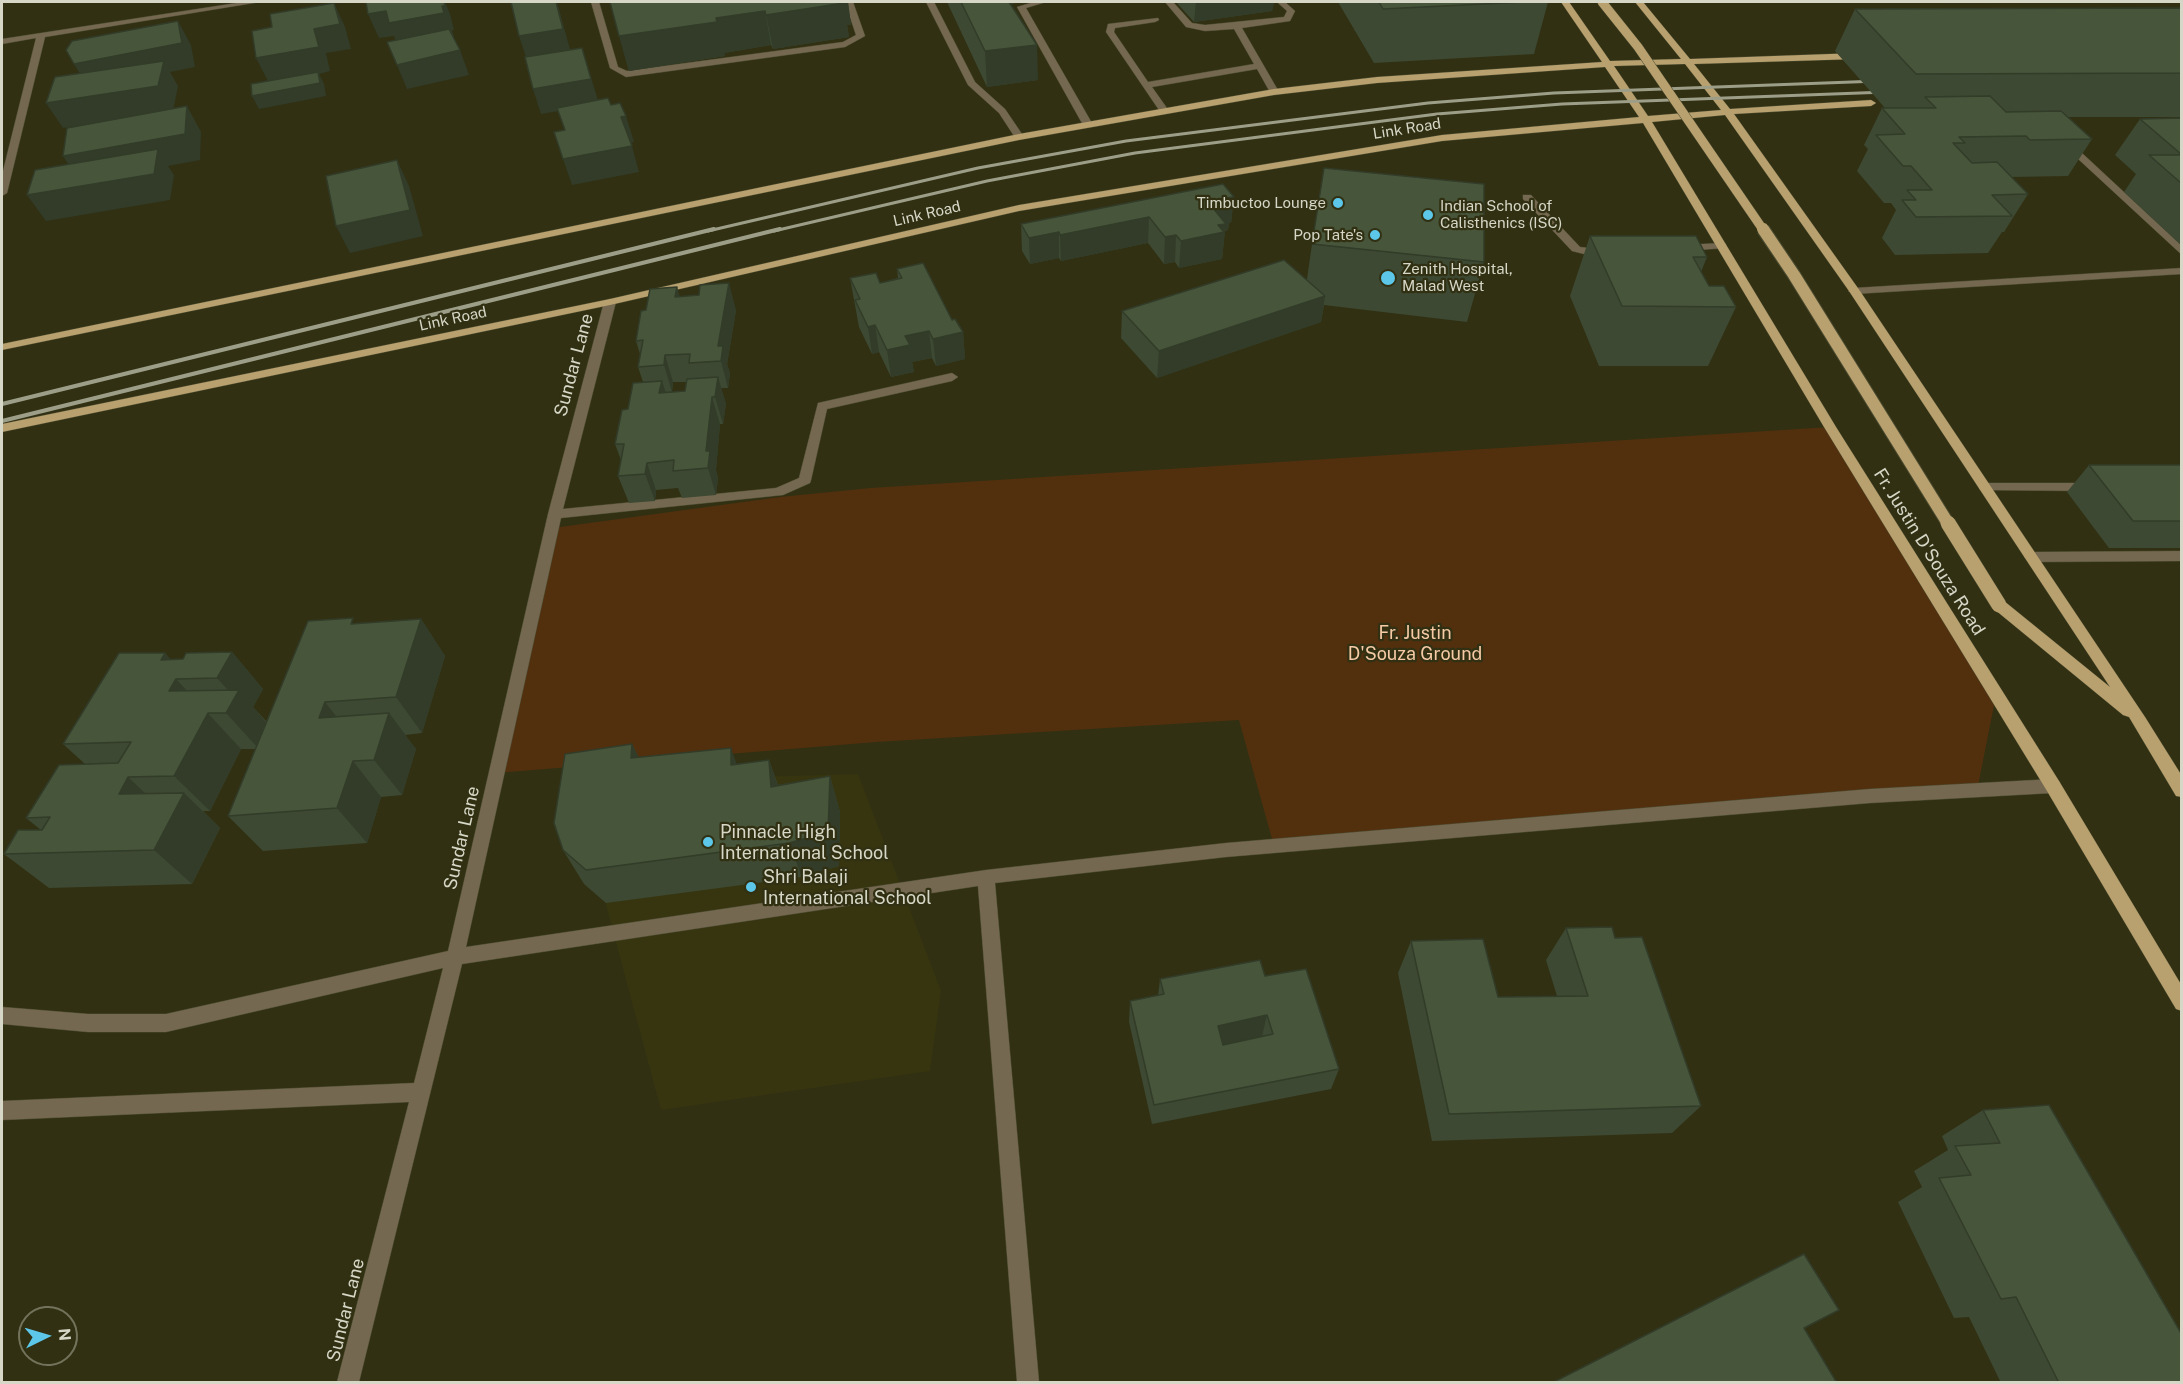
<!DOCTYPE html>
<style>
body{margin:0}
#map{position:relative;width:2183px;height:1384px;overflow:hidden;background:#313013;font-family:"Public Sans",sans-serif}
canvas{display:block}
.frame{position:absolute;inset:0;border:3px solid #d6d7c6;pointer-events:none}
.north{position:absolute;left:18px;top:1306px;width:60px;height:60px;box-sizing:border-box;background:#313013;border:2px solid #73735b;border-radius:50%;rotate:85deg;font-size:16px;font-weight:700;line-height:24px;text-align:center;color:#d6d7c6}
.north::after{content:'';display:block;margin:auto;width:21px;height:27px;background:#5cc7e8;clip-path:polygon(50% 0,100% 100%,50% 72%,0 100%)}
</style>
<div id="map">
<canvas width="2183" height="1384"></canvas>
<div class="frame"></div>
<div class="north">N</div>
</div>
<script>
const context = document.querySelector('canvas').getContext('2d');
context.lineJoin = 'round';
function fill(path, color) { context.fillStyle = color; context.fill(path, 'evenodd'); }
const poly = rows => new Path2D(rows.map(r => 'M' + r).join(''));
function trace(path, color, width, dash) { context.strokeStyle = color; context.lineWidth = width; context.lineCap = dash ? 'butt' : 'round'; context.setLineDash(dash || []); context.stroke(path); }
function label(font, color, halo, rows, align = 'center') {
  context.font = font + ' "Public Sans",sans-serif'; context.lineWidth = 4.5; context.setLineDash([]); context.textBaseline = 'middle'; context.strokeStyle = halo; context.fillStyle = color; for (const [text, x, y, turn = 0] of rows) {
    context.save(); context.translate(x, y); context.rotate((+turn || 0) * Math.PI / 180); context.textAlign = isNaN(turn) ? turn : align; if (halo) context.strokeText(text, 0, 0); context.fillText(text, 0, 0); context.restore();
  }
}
const built = poly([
 [858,774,941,991,930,1071,661,1110,573,782]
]);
const green = poly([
 [1830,427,1996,695,1977,791,1274,846,1239,720,876,742,496,773,553,528,780,497,871,488]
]);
const minor = poly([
 [243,2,260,2,45,37,7,193,2,196,2,175,36,38,2,44,2,39,243,2],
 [591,2,599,2,618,67,627,71,843,42,856,35,845,2,853,2,865,36,845,47,626,77,610,68,591,2],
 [926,2,934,2,975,82,1005,109,1024,137,1022,139,1016,139,999,113,968,85,926,2],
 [1034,2,1046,2,1026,8,1093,125,1091,127,1083,125,1017,7,1034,2],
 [1165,2,1173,2,1192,23,1205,25,1284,17,1287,11,1277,2,1285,2,1295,11,1290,21,1242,28,1279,92,1277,94,1271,94,1257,69,1152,87,1169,111,1161,113,1106,32,1108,24,1158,18,1159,20,1155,22,1115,28,1114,32,1148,82,1254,64,1234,29,1205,31,1186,27,1165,2],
 [2063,141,2069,141,2182,246,2182,255,2063,145,2063,141],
 [1523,195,1531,195,1580,247,1605,250,1610,253,1605,256,1592,256,1572,251,1523,199,1523,195],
 [1722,243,1726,244,1726,248,1683,251,1678,248,1683,245,1722,243],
 [2182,268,2182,274,1854,294,1848,291,1854,288,2182,268],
 [610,299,616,302,563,509,776,488,799,478,818,403,952,373,958,377,952,381,827,409,811,480,810,483,783,495,561,518,466,947,986,870,1226,843,1870,789,2053,779,2059,781,2061,786,2059,791,2053,793,1870,803,1226,857,995,883,1039,1382,1017,1382,978,886,462,964,359,1382,337,1382,409,1102,2,1120,2,1101,414,1083,443,968,166,1032,88,1032,2,1024,2,1007,88,1014,166,1014,448,951,548,514,604,302,610,299],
 [1985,483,2090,483,2096,487,2090,491,1980,490,1979,487,1980,484,1985,483],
 [2182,551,2182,561,2031,562,2024,557,2031,552,2182,551]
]);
const major = poly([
 [1561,2,1569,2,1610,61,1681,59,1635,2,1643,2,1690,59,1858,53,1862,56,1858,59,1694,64,1730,109,1871,100,1876,103,1871,106,1734,114,1860,291,2145,717,2182,776,2182,797,2176,796,2129,717,2123,715,1994,609,1992,605,1994,601,2004,601,2110,687,1849,291,1725,115,1652,122,1836,427,2059,781,2182,986,2182,1011,2176,1009,2047,791,1824,427,1643,123,1442,141,1019,211,610,305,2,432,2,424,610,299,1019,205,1442,135,1639,117,1605,67,1377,83,1274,95,1019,140,2,350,2,344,1019,134,1274,89,1377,77,1602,62,1561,2],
 [1685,64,1721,110,1648,116,1614,66,1685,64]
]);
const railFar1 = poly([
 [708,231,978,168,1126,141,1428,103,1554,93,1879,81],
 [774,231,987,181,1135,153,1437,114,1562,104,1887,92]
]);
const rail = poly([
 [2,404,714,229],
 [2,421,780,229]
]);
const majorBridgeFar2 = poly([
 [1602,2,1638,47,1764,231]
]);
const majorBridgeFar1 = poly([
 [1763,229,1794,275,1949,525]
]);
const majorBridge = poly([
 [1948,523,1999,605]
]);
const wall = poly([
 [610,2,848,2,851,25,847,25,849,37,773,49,771,45,724,53,725,56,629,71],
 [947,2,1023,2,1010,4,1038,80,987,87],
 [1176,2,1274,2,1272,11,1194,22],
 [1338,2,1548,2,1534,54,1374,63],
 [2181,8,2181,117,2068,117,2092,139,2068,176,2011,177,2028,194,2004,232,2002,232,1988,253,1895,255,1882,238,1896,210,1891,203,1884,203,1857,171,1868,149,1864,145,1882,108,1885,108,1835,51,1855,9],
 [2181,118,2181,245,2124,192,2136,174,2115,155,2140,119],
 [1234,197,1231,223,1229,223,1228,230,1225,231,1222,259,1179,268,1175,262,1164,264,1148,243,1061,261,1059,258,1030,264,1022,251,1021,224],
 [1590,236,1707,257,1701,272,1709,286,1736,307,1708,366,1599,366,1570,296],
 [1312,244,1484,262,1467,322,1324,305,1321,322,1157,378,1121,338,1122,311,1307,279],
 [897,269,952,320,963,332,965,359,936,366,932,358,912,362,914,372,891,377,879,352,872,354,859,327,850,278,880,283,898,278],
 [680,296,736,310,727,364,730,373,728,388,721,388,726,404,723,424,720,424,716,470,718,478,716,495,682,498,678,488,656,490,655,501,629,503,618,476,621,460,615,444,628,409,643,382,638,367,640,354,636,341,646,310],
 [673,382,686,382,685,391,672,392],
 [2089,465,2181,465,2181,548,2109,548,2067,492],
 [421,619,445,656,422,733,405,735,416,749,402,795,381,797,367,843,263,851,228,816,256,749,241,749,210,811,203,811,220,828,192,884,49,888,4,854,41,830,26,818,85,764,63,744,165,653,171,660,183,659,232,652,263,689,253,707,267,722,357,623],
 [632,744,639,758,737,764,769,760,778,785,830,776,840,812,839,866,802,877,606,903,584,884,563,850],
 [1566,928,1615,938,1701,1106,1672,1133,1432,1141,1398,973,1411,941,1498,997,1557,996,1546,960],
 [1265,976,1339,1069,1331,1089,1152,1124,1129,1022,1130,1001,1158,996,1160,979],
 [1983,1110,2181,1383,2001,1383,1969,1317,1954,1318,1898,1202,1922,1187,1914,1171,1948,1150,1942,1136]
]);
const shadedWall = poly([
 [444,2,445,2,450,14,454,30,452,30,454,37,399,47,394,36,379,38,368,14,386,11,442,6],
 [556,2,557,2,571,53,527,60,519,36],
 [839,2,848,2,851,25,847,25,849,37,773,49,766,15],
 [992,2,1023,2,992,6],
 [1196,2,1274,2,1272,11,1194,22],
 [334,3,345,27,351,49,326,53,330,71,319,74,324,84,326,96,259,109,252,96,269,83,256,58,314,29],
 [765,11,771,45,724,53,725,56,629,71,619,36,716,18],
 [178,21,191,45,195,67,170,72,178,86,173,111,63,128,46,103,89,89,74,64],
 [1037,45,1038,80,987,87,985,51],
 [582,48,599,104,541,114,533,89],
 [460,50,469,75,407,89,397,65],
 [187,106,201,132,200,160,168,166,174,175,170,200,46,221,27,195,80,182,63,156],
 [626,116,634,142,628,143,621,117],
 [632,146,639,172,572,185,563,159],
 [397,160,409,186,423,236,350,253,336,226],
 [1234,197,1231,223,1229,223,1228,230,1225,231,1222,259,1179,268,1181,241,1213,208,1226,198],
 [1149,217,1148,243,1061,261,1060,235],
 [1059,232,1059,258,1030,264,1029,238],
 [1176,235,1175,262,1164,264,1165,237],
 [729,283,736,310,727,364,730,373,728,388,721,361,718,346],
 [677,287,685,314,675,297],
 [1325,296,1321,322,1157,378,1159,351],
 [875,325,879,352,872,354,868,327],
 [929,331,932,358,912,362,914,372,891,377,887,350,905,336],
 [963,332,965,359,936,366,933,339],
 [665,355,673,382,672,392,664,365],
 [718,377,726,404,723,424,715,397],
 [662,381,671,408,659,393],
 [712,397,720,424,716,470,718,478,716,495,708,468,706,451],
 [647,463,656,490,655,501,645,474],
 [421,619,445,656,422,733,396,697],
 [232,652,263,689,253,707,270,727,259,749,226,713,235,698,217,678],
 [165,653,188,679,161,660],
 [176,679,241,749,210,811,174,776,169,691],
 [325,702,354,739,319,718],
 [389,713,416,749,402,795,374,760],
 [632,744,650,780,631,758],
 [731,748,744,784,731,765],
 [769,760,781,795,771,787],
 [353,761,381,797,367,843,337,808],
 [830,776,840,812,839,866,802,877,789,843],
 [128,777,166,813,119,794],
 [184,793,220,828,192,884,154,850],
 [1267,1015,1262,1036,1214,1047,1218,1026]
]);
const building = poly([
 [366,2,444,2,445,6,442,6,444,13,389,23,386,11,368,14,366,2],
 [511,2,556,2,563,29,519,36,511,2],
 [610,2,843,2,844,3,766,15,765,11,716,18,717,22,619,36,610,2],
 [961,2,1009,2,1037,45,985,51,961,2],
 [1379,2,1524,2,1383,9,1379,2],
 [334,3,340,24,314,29,319,47,256,58,252,31,272,27,270,14,334,3],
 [2181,8,2181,73,1916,74,1855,9,2181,8],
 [178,21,182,43,74,64,66,50,72,41,178,21],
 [449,29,460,50,397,65,387,42,449,29],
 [582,48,591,79,533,89,525,57,582,48],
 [164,61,158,86,46,103,55,77,164,61],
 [318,72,320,83,252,96,251,84,318,72],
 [1990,96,2006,112,2061,111,2092,139,2030,140,2026,136,1959,137,1965,143,1953,143,1972,163,1997,162,2028,194,1992,195,2012,216,1916,217,1902,200,1916,200,1907,190,1932,190,1911,166,1903,166,1876,135,1905,134,1882,108,1936,108,1925,97,1990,96],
 [608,98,611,105,620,103,626,116,621,117,632,146,563,159,554,132,565,130,557,108,608,98],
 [187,106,185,134,63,156,67,128,187,106],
 [2181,118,2181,154,2140,119,2181,118],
 [158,149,154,174,27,195,35,170,158,149],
 [2149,155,2181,155,2181,183,2149,155],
 [397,160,410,210,336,226,326,176,397,160],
 [1324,168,1484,184,1484,262,1312,244,1324,168],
 [1223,184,1234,197,1226,198,1231,204,1213,208,1226,224,1218,225,1224,232,1181,241,1176,235,1165,237,1149,217,1060,235,1059,232,1029,238,1021,224,1223,184],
 [1590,236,1696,236,1707,257,1693,257,1709,286,1724,286,1736,307,1622,306,1590,236],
 [1284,260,1325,296,1159,351,1122,311,1284,260],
 [923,263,952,320,955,319,963,332,933,339,929,331,905,336,910,345,887,350,875,325,868,327,855,300,860,299,850,278,876,273,880,283,902,278,897,269,923,263],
 [729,283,718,346,723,346,721,361,689,363,690,354,665,355,664,365,638,367,643,340,636,341,641,311,646,310,650,289,677,287,675,297,699,295,700,285,729,283],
 [718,377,715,397,712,397,706,451,710,451,708,468,673,471,674,460,647,463,645,474,618,476,624,444,615,444,622,410,628,409,633,383,662,381,659,393,685,391,687,379,718,377],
 [2089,465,2181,465,2181,521,2133,521,2089,465],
 [353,618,351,624,421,619,396,697,325,702,319,718,389,713,374,760,353,761,337,808,228,816,308,621,353,618],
 [232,652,217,678,176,679,169,691,239,690,226,713,208,713,174,776,128,777,119,794,184,793,154,850,4,854,18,830,42,830,50,817,26,818,59,765,118,763,131,742,63,744,119,653,165,653,161,660,183,659,186,653,232,652],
 [632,744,631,758,731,748,731,765,769,760,771,787,830,776,828,832,789,843,586,870,563,850,554,823,565,754,632,744],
 [1612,927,1615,938,1642,937,1701,1106,1449,1114,1411,941,1483,939,1498,997,1588,996,1566,928,1612,927],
 [1260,960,1265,976,1306,969,1339,1069,1154,1105,1130,1001,1164,994,1160,979,1260,960],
 [1267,1015,1273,1034,1223,1045,1218,1026,1267,1015],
 [2049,1105,2181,1333,2181,1383,2059,1383,2016,1297,2001,1299,1939,1178,1971,1175,1955,1146,2000,1143,1983,1110,2049,1105],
 [1804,1254,1839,1310,1804,1328,1837,1383,1552,1383,1804,1254]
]);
const markers = [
 [1338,203,6,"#5cc7e8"],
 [1428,215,6,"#5cc7e8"],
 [1375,235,6,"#5cc7e8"],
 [1388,278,8,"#5cc7e8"],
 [708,842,6,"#5cc7e8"],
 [751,887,6,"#5cc7e8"]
];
const farStreetnames = [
 ["Link Road",1407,129,-9],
 ["Link Road",927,214,-13],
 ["Link Road",453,319,-12]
];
const farPoinames = [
 ["Timbuctoo Lounge",1326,203],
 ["Indian School of",1440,206,"left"],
 ["Calisthenics (ISC)",1440,223,"left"],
 ["Pop Tate's",1363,235],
 ["Zenith Hospital,",1402,269,"left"],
 ["Malad West",1402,286,"left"]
];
const streetNames = [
 ["Sundar Lane",574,365,-75],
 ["Fr. Justin D'Souza Road",1929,552,58],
 ["Sundar Lane",462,838,-77],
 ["Sundar Lane",346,1310,-76]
];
const parkNames = [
 ["Fr. Justin",1415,633],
 ["D'Souza Ground",1415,654]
];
const poiNames = [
 ["Pinnacle High",720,832],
 ["International School",720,853],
 ["Shri Balaji",763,877],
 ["International School",763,898]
];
fill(built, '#373510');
fill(green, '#52300e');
trace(minor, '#4b4b30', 1);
trace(major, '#4b4b30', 1);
fill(minor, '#746850');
fill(major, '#b9a16f');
trace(railFar1, '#9d9e88', 3);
trace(rail, '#9d9e88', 4);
trace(majorBridgeFar2, '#4b4b30', 10, []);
trace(majorBridgeFar1, '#4b4b30', 14, []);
trace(majorBridge, '#4b4b30', 16, []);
trace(majorBridgeFar2, '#b9a16f', 9);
trace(majorBridgeFar1, '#b9a16f', 12);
trace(majorBridge, '#b9a16f', 15);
fill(wall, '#3d4932');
fill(shadedWall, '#323c29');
fill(building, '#47553a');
trace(building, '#323c29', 1.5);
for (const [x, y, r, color] of markers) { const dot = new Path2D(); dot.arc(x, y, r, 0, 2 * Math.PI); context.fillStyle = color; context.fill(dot); trace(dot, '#313013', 2); }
label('15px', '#d6d7c6', '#313013', farStreetnames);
label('15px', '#d6d7c6', '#313013', farPoinames, 'right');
label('18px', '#d6d7c6', '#313013', streetNames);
label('18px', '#f5caa5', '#313013', parkNames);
label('18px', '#d6d7c6', '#313013', poiNames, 'left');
</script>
